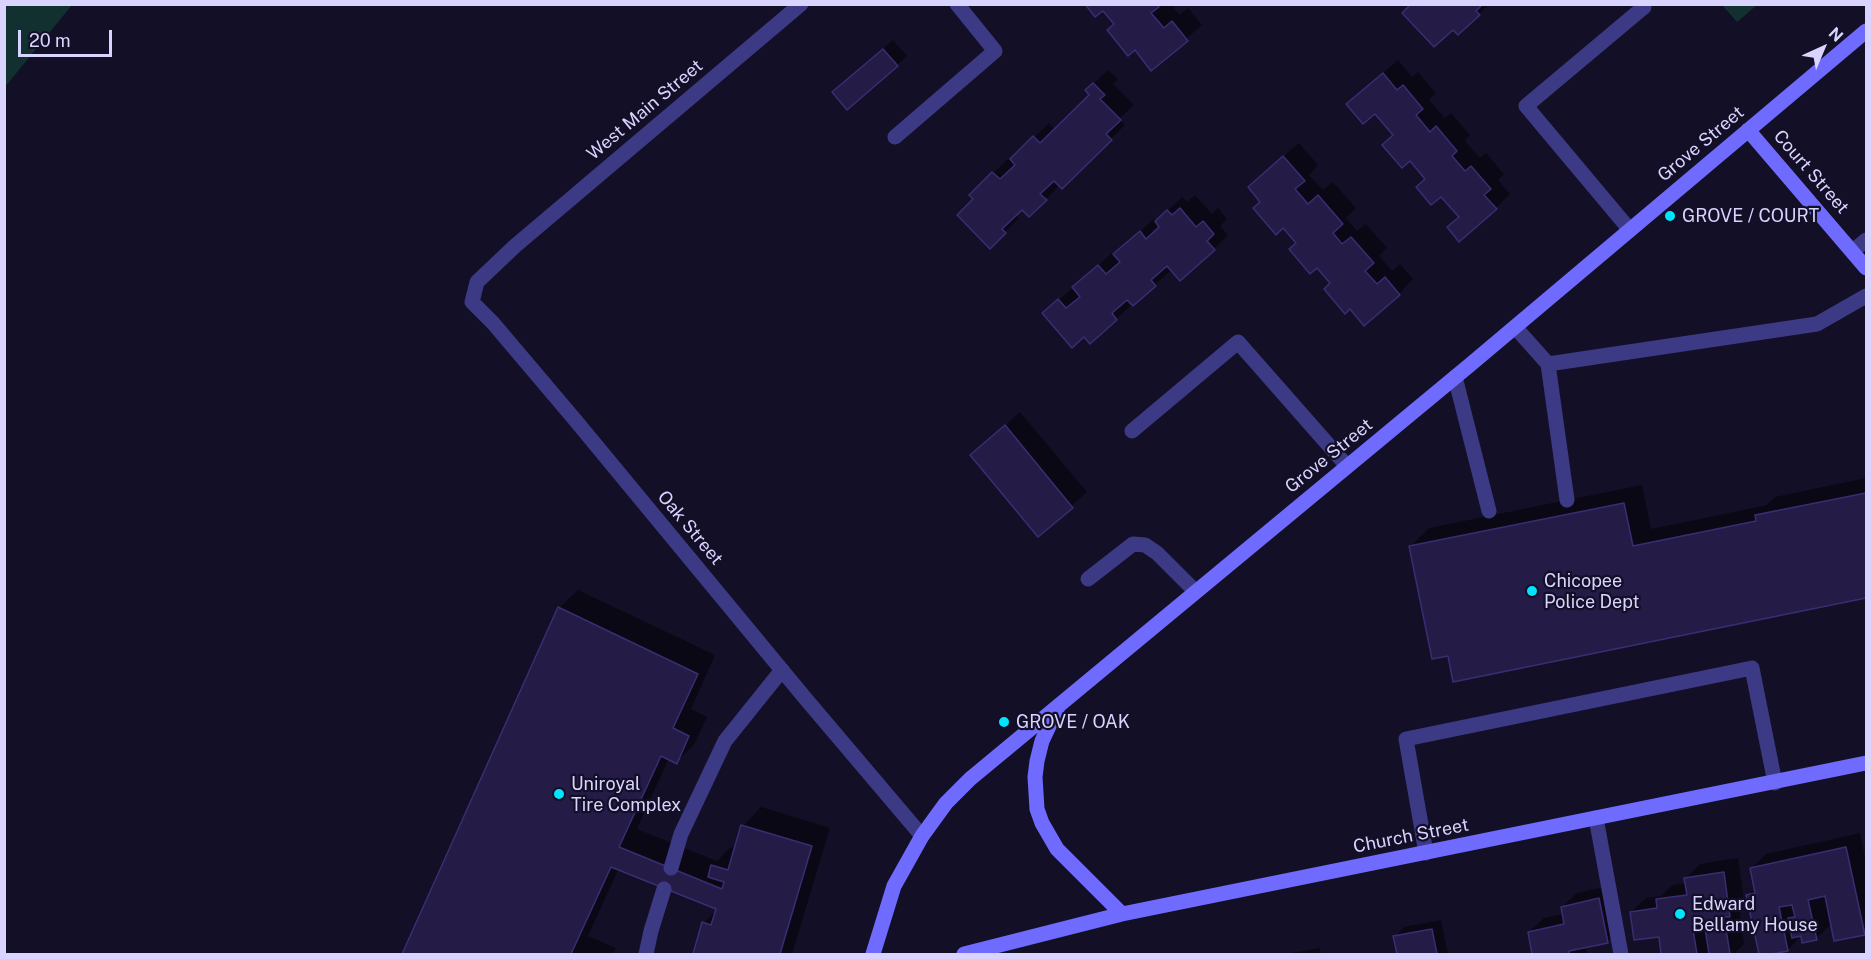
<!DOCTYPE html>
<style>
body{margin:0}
#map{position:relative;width:1871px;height:959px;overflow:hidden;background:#130f26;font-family:"Public Sans",sans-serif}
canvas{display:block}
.frame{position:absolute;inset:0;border:6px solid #d9d4ff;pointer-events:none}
.north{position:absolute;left:1793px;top:18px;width:60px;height:60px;-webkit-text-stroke:4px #130f26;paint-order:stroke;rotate:44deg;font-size:16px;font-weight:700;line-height:24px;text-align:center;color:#d9d4ff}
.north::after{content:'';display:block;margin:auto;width:21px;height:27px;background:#d9d4ff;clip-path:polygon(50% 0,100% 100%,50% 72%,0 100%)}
.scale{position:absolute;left:18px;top:30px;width:94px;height:27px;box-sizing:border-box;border:3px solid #d9d4ff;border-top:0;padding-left:8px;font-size:18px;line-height:21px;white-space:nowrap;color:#d9d4ff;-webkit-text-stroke:4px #130f26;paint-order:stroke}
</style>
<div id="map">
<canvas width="1871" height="959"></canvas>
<div class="frame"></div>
<div class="north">N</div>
<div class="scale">20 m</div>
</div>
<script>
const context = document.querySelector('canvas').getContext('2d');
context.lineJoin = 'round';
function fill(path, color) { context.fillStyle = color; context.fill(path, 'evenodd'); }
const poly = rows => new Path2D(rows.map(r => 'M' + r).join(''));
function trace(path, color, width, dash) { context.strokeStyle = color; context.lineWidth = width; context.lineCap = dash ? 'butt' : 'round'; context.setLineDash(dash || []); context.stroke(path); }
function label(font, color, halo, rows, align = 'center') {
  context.font = font + ' "Public Sans",sans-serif'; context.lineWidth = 4.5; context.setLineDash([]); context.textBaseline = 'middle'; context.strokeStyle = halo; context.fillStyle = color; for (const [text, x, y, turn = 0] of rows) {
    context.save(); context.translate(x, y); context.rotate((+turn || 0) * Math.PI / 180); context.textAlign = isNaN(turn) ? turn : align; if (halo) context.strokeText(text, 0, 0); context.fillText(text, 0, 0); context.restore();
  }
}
const green = poly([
 [5,4,72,5,5,87,4,5],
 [1722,5,1757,5,1737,22]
]);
const shadow = poly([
 [1087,4,1171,4,1179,15,1188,8,1202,25,1151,69,1104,9],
 [1412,4,1489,4,1479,14],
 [893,40,907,56,897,65,844,83],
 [1398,60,1412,77,1418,72,1436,93,1429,100,1445,118,1451,113,1470,135,1465,141,1480,158,1486,153,1504,174,1498,180,1510,194,1496,208,1460,216,1394,134,1363,90],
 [1108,70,1118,80,1113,84,1134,105,1119,119,1125,125,1062,187,1060,185,1046,199,1022,208,1015,214,1019,218,990,247,975,199,985,181,1008,159,1010,161,1049,123,1055,130,1091,95,1087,90],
 [1299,143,1318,165,1309,175,1323,190,1333,182,1356,208,1346,218,1357,231,1366,224,1387,248,1379,256,1392,271,1400,264,1413,279,1399,294,1332,283,1262,201,1264,173],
 [1195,195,1212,214,1218,208,1227,219,1220,226,1228,235,1214,249,1167,263,1165,266,1170,271,1090,342,1084,335,1044,313,1113,252,1115,254,1155,218,1157,221,1182,197,1187,202],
 [1020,412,1087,492,1038,535,972,455],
 [1866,478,1866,597,1454,680,1449,654,1410,547,1429,528,1642,485,1651,529,1767,505,1775,497],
 [578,590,715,655,691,709,707,717,695,743,677,762,669,758,637,829,717,861,731,847,736,849,743,826,761,807,830,828,792,954,694,954,704,923,718,909,619,868,588,936,616,948,613,954,404,954,559,608],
 [1860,833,1866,862,1866,931,1864,933,1832,923,1816,939,1802,935,1788,950,1760,954,1748,896,1756,888,1751,869,1766,854],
 [1738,858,1744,901,1739,906,1744,944,1734,954,1710,954,1710,952,1707,954,1663,954,1660,936,1631,912,1646,898,1661,896,1672,885,1687,883,1686,878,1700,864],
 [1613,885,1622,927,1608,941,1585,946,1587,954,1534,954,1529,932,1544,918,1564,914,1562,907,1577,893],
 [1441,920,1448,954,1398,954,1395,937,1404,927],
 [1320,948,1321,954,1284,954]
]);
const building = poly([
 [1085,4,1157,4,1159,7,1151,13,1164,28,1172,21,1188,41,1151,71,1135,50,1128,56,1107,30,1114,24,1103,11,1095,17,1085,4],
 [1411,4,1429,5,1483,4,1476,11,1480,15,1458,35,1453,30,1434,47,1402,13,1411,4],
 [883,49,898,66,847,110,832,92,883,49],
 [1383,73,1397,90,1403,85,1423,109,1416,115,1430,132,1436,126,1457,151,1452,156,1465,171,1471,166,1491,189,1484,195,1497,209,1459,242,1447,227,1459,217,1441,197,1431,205,1416,187,1425,179,1410,161,1402,168,1382,145,1393,135,1375,114,1363,124,1346,104,1383,73],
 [1093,83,1105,95,1100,99,1121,120,1106,134,1112,140,1062,189,1054,181,1040,194,1047,200,1029,217,1022,210,1002,229,1006,233,990,249,957,215,973,199,969,195,992,172,1000,179,1015,165,1010,159,1033,136,1040,143,1089,95,1085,90,1093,83],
 [1283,156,1305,181,1295,189,1308,204,1318,195,1343,224,1333,233,1342,244,1351,237,1374,263,1365,271,1377,284,1385,277,1400,295,1364,326,1350,309,1345,314,1324,289,1330,283,1317,268,1310,274,1289,249,1296,243,1283,228,1276,235,1253,208,1260,202,1248,187,1283,156],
 [1180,208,1196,227,1203,221,1214,234,1207,241,1215,250,1180,281,1167,266,1151,280,1156,286,1133,306,1127,300,1112,313,1117,320,1090,344,1084,337,1072,348,1042,313,1058,299,1066,308,1080,297,1072,287,1098,265,1106,274,1120,262,1113,254,1140,231,1146,239,1159,227,1155,221,1167,210,1172,215,1180,208],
 [1005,425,1073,508,1038,537,970,455,1005,425],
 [1866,493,1866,598,1453,682,1448,656,1432,659,1409,546,1624,503,1633,546,1756,521,1755,515,1866,493],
 [558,607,698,674,673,728,689,736,677,764,661,756,619,847,722,889,724,882,708,877,711,865,728,870,741,825,812,846,780,954,693,954,702,922,711,925,716,909,611,867,571,954,402,954,558,607],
 [1846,847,1865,935,1834,941,1825,896,1808,900,1817,940,1802,943,1801,936,1792,938,1788,918,1795,917,1792,905,1779,907,1788,951,1772,954,1759,954,1746,895,1755,893,1750,868,1846,847],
 [1724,872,1730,917,1724,917,1730,954,1709,954,1704,922,1692,923,1697,954,1661,954,1659,937,1634,940,1630,912,1657,908,1656,899,1687,895,1684,878,1724,872],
 [1599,898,1608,943,1569,951,1569,954,1532,954,1528,932,1564,924,1561,907,1599,898],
 [1432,929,1437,954,1397,954,1393,936,1432,929]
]);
const lane = poly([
 [895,137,995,51,957,4],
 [1630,230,1526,106,1644,7],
 [1853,251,1866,240],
 [1515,327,1548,364,1817,324,1866,296],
 [1548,364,1567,500],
 [1455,377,1489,511],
 [1132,431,1238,342,1347,466],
 [1088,579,1133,544,1145,545,1157,553,1195,591],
 [1596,818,1621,954],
 [1426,853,1406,739,1752,668,1775,783],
 [671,868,681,834,725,741,782,670],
 [646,954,651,931,664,889]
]);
const street = poly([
 [801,4,515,246,477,282,472,302,493,323,576,421,805,698,922,836]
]);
const secondary = poly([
 [1748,130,1866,268],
 [1058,707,1042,741,1037,761,1035,777,1037,809,1042,823,1057,849,1122,914],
 [873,954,894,886,922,836,946,803,970,779,1471,364,1866,31],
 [964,954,1122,914,1866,763]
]);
const markers = [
 [1670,216,6,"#00e5ff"],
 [1532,591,6,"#00e5ff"],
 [1004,722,6,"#00e5ff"],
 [559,794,6,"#00e5ff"],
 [1680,914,6,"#00e5ff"]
];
const streetNames = [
 ["West Main Street",645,110,-40],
 ["Grove Street",1701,144,-40],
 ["Court Street",1811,172,49],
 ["Grove Street",1329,456,-39],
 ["Oak Street",690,528,50],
 ["Church Street",1411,836,-11]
];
const poiNames = [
 ["GROVE / COURT",1682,216],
 ["Chicopee",1544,581],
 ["Police Dept",1544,602],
 ["GROVE / OAK",1016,722],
 ["Uniroyal",571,784],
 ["Tire Complex",571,805],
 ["Edward",1692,904],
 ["Bellamy House",1692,925]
];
fill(green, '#12302f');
fill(shadow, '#0007');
fill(building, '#241b47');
trace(building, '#3b2d73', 1.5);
trace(lane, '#3d3a85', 15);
trace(street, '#3d3a85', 15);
trace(secondary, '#6f6bff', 15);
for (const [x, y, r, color] of markers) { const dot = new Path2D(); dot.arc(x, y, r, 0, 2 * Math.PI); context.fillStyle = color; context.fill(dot); trace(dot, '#130f26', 2); }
label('18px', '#d9d4ff', '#130f26', streetNames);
label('18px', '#d9d4ff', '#130f26', poiNames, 'left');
</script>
